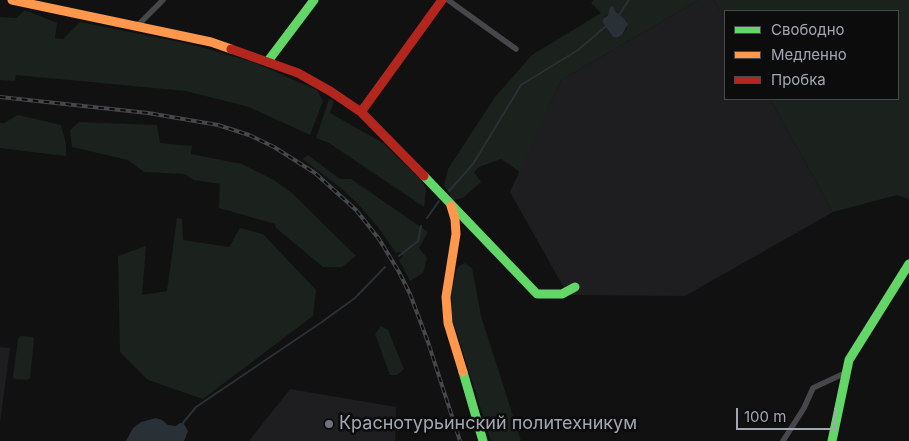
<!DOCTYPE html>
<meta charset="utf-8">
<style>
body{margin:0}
#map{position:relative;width:909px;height:441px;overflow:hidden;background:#111112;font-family:Inter,sans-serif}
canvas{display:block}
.legend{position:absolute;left:724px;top:10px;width:175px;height:90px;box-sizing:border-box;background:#0c0c0d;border:1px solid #484a4f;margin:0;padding:6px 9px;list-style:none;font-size:15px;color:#a2a7b2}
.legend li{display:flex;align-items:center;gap:10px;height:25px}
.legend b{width:25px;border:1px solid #484a4f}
.scale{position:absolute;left:736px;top:408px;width:100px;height:22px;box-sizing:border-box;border:2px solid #a2a7b2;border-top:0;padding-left:6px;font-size:15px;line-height:18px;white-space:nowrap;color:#a2a7b2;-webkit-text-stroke:4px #0c0c0d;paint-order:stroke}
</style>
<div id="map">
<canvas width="909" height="441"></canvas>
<ul class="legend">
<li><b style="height:6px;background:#63d668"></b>Свободно</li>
<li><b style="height:6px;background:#ff974d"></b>Медленно</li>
<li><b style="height:6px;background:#b3261e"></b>Пробка</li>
</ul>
<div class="scale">100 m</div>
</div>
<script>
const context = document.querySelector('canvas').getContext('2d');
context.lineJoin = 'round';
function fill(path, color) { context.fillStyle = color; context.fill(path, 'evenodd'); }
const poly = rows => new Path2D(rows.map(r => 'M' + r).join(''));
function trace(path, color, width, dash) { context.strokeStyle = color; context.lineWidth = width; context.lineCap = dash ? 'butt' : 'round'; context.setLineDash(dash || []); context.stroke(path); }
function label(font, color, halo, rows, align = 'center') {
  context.font = font + ' Inter,sans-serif'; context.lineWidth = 5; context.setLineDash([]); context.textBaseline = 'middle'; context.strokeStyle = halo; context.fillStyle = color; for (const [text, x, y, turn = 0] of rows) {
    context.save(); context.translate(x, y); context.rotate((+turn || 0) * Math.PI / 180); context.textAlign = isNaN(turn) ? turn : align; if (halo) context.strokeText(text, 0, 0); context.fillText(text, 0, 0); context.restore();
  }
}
const built = poly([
 [699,0,714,0,725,20,725,99,770,99,833,212,685,296,568,295,510,192,561,80],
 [0,347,10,348,0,423],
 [290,389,396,407,395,441,249,441]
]);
const green = poly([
 [594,0,699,0,561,80,520,172,501,159,479,167,474,172,481,182,463,198,454,200,444,186,448,169,495,97,532,55,601,13,591,3],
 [615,11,618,13,627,28,622,35,618,38,613,37,603,23,605,16],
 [714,0,909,0,909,199,897,195,833,212,770,99,898,99,898,11,725,11,725,20],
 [25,10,57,23,55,38,63,39,80,22,190,44,253,62,317,90,323,101,310,135,249,107,186,91,16,75,15,81,0,80,0,17,16,18],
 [329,99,334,101,330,113,383,143,421,180,426,188,424,207,329,143,316,138],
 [18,115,61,125,66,144,66,156,0,148,0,123,4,123],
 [79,122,157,125,160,143,192,146,191,154,242,164,274,180,293,194,356,256,342,267,323,267,276,228,275,224,219,208,220,184,194,180,184,174,144,172,128,160,72,147,70,130],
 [308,155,340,179,351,179,428,232,419,248,427,258,423,273,410,281,399,260,403,256,400,252,396,253,378,227,359,205,341,188,302,159],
 [177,218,182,219,183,240,229,247,240,228,263,234,316,290,313,316,203,399,148,380,120,352,118,256,146,246,142,295,167,291],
 [465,263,472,268,481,316,521,441,491,441,451,315,452,288,456,271,459,266],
 [381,326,388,330,404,369,397,375,390,375,375,334],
 [20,336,33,337,34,339,30,378,27,380,15,379,13,377,18,339]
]);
const water = poly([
 [613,6,615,11,624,19,628,24,622,35,617,38,613,37,603,23,603,19,608,15,610,7],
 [156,418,162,420,168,425,176,426,180,423,184,424,188,431,184,441,126,441,133,428,141,422]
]);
const stream = poly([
 [619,15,629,0],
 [449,191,473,164,521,85,578,50,606,26],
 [427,218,439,201],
 [399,256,418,241,421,226],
 [182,424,196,407,319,324,355,298,385,267]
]);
const street = poly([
 [448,0,516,49],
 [136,27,163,0],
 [783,441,804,408,813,388,845,373]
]);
const fast = poly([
 [268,61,314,0],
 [424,176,537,294,562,294,575,287],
 [463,372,483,441],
 [832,441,849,360,909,264]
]);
const slow = poly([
 [12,0,211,42,231,49],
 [451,206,455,219,456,234,446,297,448,323,463,372]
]);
const jam = poly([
 [231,49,298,73,330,91,361,112,424,176],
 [361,112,442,0]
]);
const rail = poly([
 [0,97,148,113,218,125,249,135,274,147,315,173,356,210,379,239,399,272,410,294,428,342,460,441]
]);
const markers = [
 [329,424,5,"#6f727a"]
];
const poiNames = [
 ["Краснотурьинский политехникум",339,424]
];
fill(built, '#1e1e20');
fill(green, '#1b211c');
fill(water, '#293036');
trace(stream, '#293036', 2);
trace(street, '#46474a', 5.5);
trace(fast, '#63d668', 9);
trace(slow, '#ff974d', 9);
trace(jam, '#b3261e', 9);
trace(rail, '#46474a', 4);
trace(rail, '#0c0c0d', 2, [5.5]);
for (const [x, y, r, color] of markers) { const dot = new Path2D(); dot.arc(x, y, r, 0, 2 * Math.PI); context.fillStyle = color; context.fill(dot); trace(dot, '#0c0c0d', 2); }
label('18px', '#a2a7b2', '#0c0c0d', poiNames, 'left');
</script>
